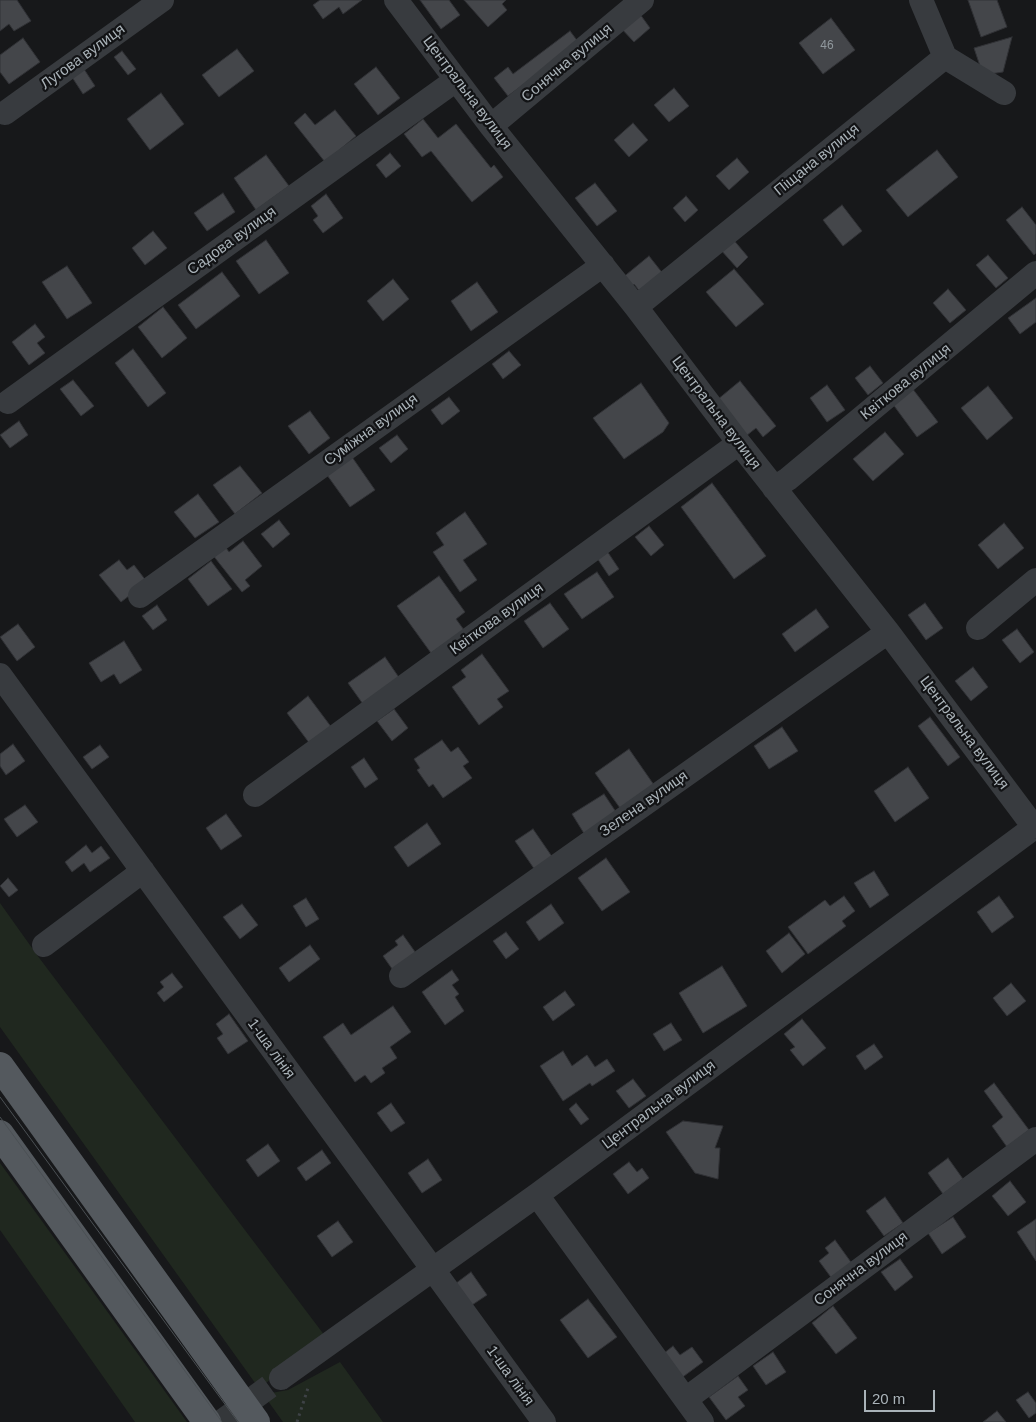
<!DOCTYPE html>
<meta charset="utf-8">
<style>
body{margin:0}
#map{position:relative;width:1036px;height:1422px;overflow:hidden;background:#17181a;font-family:Arial,sans-serif}
canvas{display:block}
.scale{position:absolute;left:864px;top:1390px;width:71px;height:22px;box-sizing:border-box;border:2px solid #aab3b9;border-top:0;padding-left:6px;font-size:15px;line-height:18px;white-space:nowrap;color:#aab3b9;-webkit-text-stroke:4px #121315;paint-order:stroke}
</style>
<div id="map">
<canvas width="1036" height="1422"></canvas>
<div class="scale">20 m</div>
</div>
<script>
const context = document.querySelector('canvas').getContext('2d');
context.lineJoin = 'round';
function fill(path, color) { context.fillStyle = color; context.fill(path, 'evenodd'); }
const poly = rows => new Path2D(rows.map(r => 'M' + r).join(''));
function trace(path, color, width, dash) { context.strokeStyle = color; context.lineWidth = width; context.lineCap = dash ? 'butt' : 'round'; context.setLineDash(dash || []); context.stroke(path); }
function label(font, color, halo, rows, align = 'center') {
  context.font = font + ' Arial,sans-serif'; context.lineWidth = 4.5; context.setLineDash([]); context.textBaseline = 'middle'; context.strokeStyle = halo; context.fillStyle = color; for (const [text, x, y, turn = 0] of rows) {
    context.save(); context.translate(x, y); context.rotate((+turn || 0) * Math.PI / 180); context.textAlign = isNaN(turn) ? turn : align; if (halo) context.strokeText(text, 0, 0); context.fillText(text, 0, 0); context.restore();
  }
}
const green = poly([
 [0,903,37,955,325,1336,266,1383,271,1393,288,1390,340,1362,383,1422,283,1422,273,1408,0,1027],
 [0,1163,187,1422,135,1422,0,1230]
]);
const building = poly([
 [0,0,17,0,31,21,14,31,9,24,0,31,0,0],
 [320,0,362,0,343,14,339,7,323,19,313,5,320,0],
 [420,0,449,0,460,15,441,29,420,0],
 [464,0,506,0,502,4,507,10,488,27,464,0],
 [968,0,997,0,1007,27,981,37,968,0],
 [637,10,650,28,634,42,619,26,637,10],
 [831,18,855,50,823,74,799,43,831,18],
 [570,31,579,43,508,96,494,78,508,67,513,74,570,31],
 [1012,37,1003,72,983,75,974,48,1012,37],
 [23,38,40,62,9,84,0,72,0,55,23,38],
 [237,49,254,71,219,97,202,75,237,49],
 [122,51,136,69,128,75,114,57,122,51],
 [82,66,95,86,83,94,70,74,82,66],
 [376,67,400,98,378,115,354,84,376,67],
 [674,88,689,106,669,122,654,105,674,88],
 [161,93,184,124,150,150,127,119,161,93],
 [335,110,356,136,325,162,294,123,305,113,315,125,335,110],
 [423,119,438,138,456,124,491,168,494,165,503,177,472,202,431,151,422,157,404,134,423,119],
 [633,123,648,140,629,157,614,140,633,123],
 [937,150,958,177,908,217,886,190,937,150],
 [390,153,401,166,386,178,376,165,390,153],
 [266,155,289,186,256,210,234,178,266,155],
 [737,158,749,172,729,190,716,176,737,158],
 [595,183,617,211,597,226,575,198,595,183],
 [223,193,235,212,207,231,194,213,223,193],
 [326,194,343,218,323,233,313,220,318,216,311,206,326,194],
 [686,196,698,210,685,222,673,208,686,196],
 [842,205,862,231,843,246,823,220,842,205],
 [1022,207,1036,225,1036,253,1034,255,1006,220,1022,207],
 [153,231,167,248,145,265,132,248,153,231],
 [732,238,748,257,737,268,720,249,732,238],
 [266,240,289,273,259,294,236,261,266,240],
 [988,255,1008,278,996,288,976,265,988,255],
 [649,256,664,275,641,293,634,284,629,289,621,279,649,256],
 [67,266,92,303,67,319,42,282,67,266],
 [734,269,764,304,736,327,706,292,734,269],
 [222,272,240,296,196,329,178,305,222,272],
 [393,279,409,299,383,321,367,301,393,279],
 [477,282,498,312,471,331,451,301,477,282],
 [948,289,966,310,950,323,933,303,948,289],
 [1036,298,1036,322,1020,334,1008,318,1036,298],
 [163,307,187,338,162,358,138,327,163,307],
 [35,324,45,337,37,343,45,353,29,365,12,342,35,324],
 [133,349,166,393,148,407,115,363,133,349],
 [509,351,521,365,503,379,492,364,509,351],
 [870,366,883,383,868,395,855,378,870,366],
 [73,380,94,406,81,416,60,389,73,380],
 [740,381,776,426,763,437,756,428,746,436,717,400,740,381],
 [641,383,669,423,663,432,624,459,593,418,641,383],
 [827,385,845,410,827,422,810,398,827,385],
 [988,386,1013,418,987,440,961,408,988,386],
 [912,388,938,422,917,437,892,403,912,388],
 [449,397,460,411,442,425,431,410,449,397],
 [310,411,330,438,309,454,288,426,310,411],
 [19,421,28,435,10,448,0,435,19,421],
 [885,432,904,454,873,481,853,459,885,432],
 [397,435,408,449,391,463,379,448,397,435],
 [352,457,375,490,350,507,327,475,352,457],
 [240,466,262,493,235,514,213,485,240,466],
 [712,483,766,556,734,579,681,507,712,483],
 [198,494,219,522,195,538,174,512,198,494],
 [465,512,487,544,463,560,477,580,460,592,433,552,444,545,436,533,465,512],
 [279,520,290,534,273,548,261,534,279,520],
 [1004,523,1024,548,998,569,978,545,1004,523],
 [649,526,664,545,651,556,635,537,649,526],
 [243,541,262,566,245,580,250,586,242,592,212,554,224,545,229,552,243,541],
 [607,551,619,569,609,576,597,558,607,551],
 [119,560,127,570,134,565,147,582,121,602,99,575,119,560],
 [211,561,232,589,208,606,188,579,211,561],
 [597,572,614,597,582,619,564,594,597,572],
 [439,576,465,612,456,619,464,630,431,653,397,606,439,576],
 [550,603,569,629,543,648,524,621,550,603],
 [925,603,943,628,926,640,908,615,925,603],
 [157,605,167,620,153,630,142,616,157,605],
 [816,609,829,627,795,652,782,634,816,609],
 [18,624,35,647,17,661,0,637,18,624],
 [1017,629,1034,652,1020,663,1002,640,1017,629],
 [124,641,142,670,120,684,114,674,101,682,89,663,124,641],
 [482,654,509,691,497,699,503,707,479,725,452,687,466,677,461,670,482,654],
 [385,657,400,679,363,704,348,683,385,657],
 [973,667,988,687,971,701,955,681,973,667],
 [308,696,332,728,310,744,287,713,308,696],
 [394,709,408,728,392,741,377,721,394,709],
 [930,717,960,757,948,766,918,726,930,717],
 [782,727,798,751,769,769,754,746,782,727],
 [442,740,451,752,458,747,469,762,463,766,472,778,443,798,433,784,429,787,417,770,420,768,414,759,442,740],
 [13,744,25,761,6,775,0,766,0,754,13,744],
 [100,745,109,757,92,769,83,757,100,745],
 [629,749,654,785,620,808,595,773,629,749],
 [364,758,378,779,365,788,351,767,364,758],
 [908,767,929,798,895,822,874,791,908,767],
 [604,794,618,815,585,835,572,814,604,794],
 [25,805,38,822,17,837,4,819,25,805],
 [226,814,242,836,221,850,206,828,226,814],
 [427,823,441,844,408,867,394,847,427,823],
 [533,829,553,858,535,870,515,841,533,829],
 [86,845,92,853,101,846,110,858,90,872,84,863,72,872,65,862,86,845],
 [606,858,630,892,602,911,578,878,606,858],
 [874,871,889,895,870,908,854,883,874,871],
 [8,878,18,890,9,897,0,886,8,878],
 [844,896,855,911,842,921,846,926,808,954,788,927,825,900,830,906,844,896],
 [999,896,1014,917,992,933,977,912,999,896],
 [306,898,319,919,306,927,293,906,306,898],
 [242,904,258,925,240,939,223,917,242,904],
 [551,904,564,923,539,941,526,922,551,904],
 [506,932,519,949,506,959,493,941,506,932],
 [789,933,805,954,782,973,766,951,789,933],
 [403,935,418,956,395,973,383,956,398,945,395,941,403,935],
 [310,945,320,959,289,982,279,968,310,945],
 [722,966,747,1006,703,1033,679,993,722,966],
 [452,970,459,980,452,985,459,994,455,997,464,1011,445,1025,422,992,452,970],
 [172,973,183,987,164,1002,157,993,164,987,160,982,172,973],
 [1011,983,1026,1001,1007,1016,993,998,1011,983],
 [565,991,575,1005,553,1021,543,1007,565,991],
 [393,1006,411,1032,390,1047,397,1058,382,1068,385,1073,371,1083,365,1075,355,1082,323,1037,343,1023,351,1035,393,1006],
 [229,1014,248,1041,228,1054,217,1038,223,1034,216,1024,229,1014],
 [802,1019,826,1048,803,1066,790,1050,795,1047,784,1034,802,1019],
 [671,1023,682,1040,664,1051,653,1034,671,1023],
 [874,1044,883,1057,865,1070,856,1056,874,1044],
 [563,1051,572,1066,587,1055,595,1067,607,1059,615,1071,592,1086,590,1083,563,1101,540,1066,563,1051],
 [633,1079,646,1096,629,1108,616,1091,633,1079],
 [994,1083,1029,1130,1007,1147,992,1126,1003,1117,984,1091,994,1083],
 [391,1103,405,1123,391,1132,377,1113,391,1103],
 [576,1103,589,1119,581,1125,569,1109,576,1103],
 [683,1121,723,1126,715,1148,720,1148,718,1179,695,1173,666,1132,683,1121],
 [268,1144,280,1161,258,1177,246,1160,268,1144],
 [322,1150,331,1163,306,1181,297,1168,322,1150],
 [948,1158,963,1179,943,1194,928,1173,948,1158],
 [428,1159,442,1180,422,1193,408,1173,428,1159],
 [629,1162,637,1172,642,1168,649,1178,628,1194,613,1174,629,1162],
 [1010,1181,1026,1202,1008,1216,992,1196,1010,1181],
 [885,1197,903,1223,884,1236,866,1211,885,1197],
 [953,1217,966,1237,942,1254,928,1233,953,1217],
 [1036,1219,1036,1261,1017,1232,1036,1219],
 [338,1221,353,1242,332,1257,317,1236,338,1221],
 [835,1240,853,1265,833,1280,819,1261,829,1253,825,1248,835,1240],
 [900,1259,913,1277,895,1291,881,1272,900,1259],
 [471,1272,487,1295,466,1309,451,1287,471,1272],
 [588,1299,617,1337,588,1358,560,1320,588,1299],
 [833,1306,857,1338,836,1354,812,1323,833,1306],
 [673,1346,680,1355,692,1347,703,1362,680,1379,663,1354,673,1346],
 [773,1352,786,1372,766,1385,753,1366,773,1352],
 [738,1376,748,1390,738,1397,745,1406,726,1420,709,1397,738,1376],
 [1028,1392,1036,1403,1036,1413,1029,1418,1016,1400,1028,1392],
 [997,1411,1006,1422,983,1422,997,1411]
]);
const minorTunnel = poly([
 [221,1422,281,1378]
]);
const path = poly([
 [297,1422,308,1388]
]);
const minor = poly([
 [396,0,491,126,636,307,739,443,888,632,1034,827],
 [921,0,945,57],
 [5,113,162,0],
 [491,126,642,0],
 [636,307,945,57,1004,93],
 [8,402,456,80],
 [774,488,788,479,1036,273],
 [140,596,603,265],
 [978,628,1036,580],
 [0,675,544,1422],
 [255,795,739,443],
 [44,945,143,871],
 [401,976,888,632],
 [537,1195,702,1422],
 [281,1378,537,1195,1036,826],
 [686,1399,1036,1139]
]);
const major = poly([
 [0,1066,256,1422],
 [0,1134,207,1422]
]);
const tram = poly([
 [0,1097,238,1422],
 [0,1117,222,1422]
]);
const numberNames = [
 ["46",827,46]
];
const streetNames = [
 ["Лугова вулиця",83,57,-36],
 ["Сонячна вулиця",567,63,-40],
 ["Центральна вулиця",467,93,53],
 ["Піщана вулиця",817,160,-39],
 ["Садова вулиця",232,241,-36],
 ["Квіткова вулиця",906,382,-39],
 ["Центральна вулиця",716,413,53],
 ["Суміжна вулиця",371,430,-36],
 ["Квіткова вулиця",497,619,-36],
 ["Центральна вулиця",964,733,53],
 ["Зелена вулиця",644,804,-35],
 ["1-ша лінія",271,1049,54],
 ["Центральна вулиця",659,1105,-37],
 ["Сонячна вулиця",861,1269,-37],
 ["1-ша лінія",510,1376,54]
];
fill(green, '#20281f');
fill(building, '#44464a');
trace(building, '#313236', 1);
trace(minorTunnel, '#34373a', 24, [24, 12]);
trace(path, '#3e4246', 3, [2.5, 4]);
trace(minor, '#383b3f', 24);
trace(major, '#54595e', 28);
trace(tram, '#4b5054', 1);
label('12px', '#90989d', null, numberNames);
label('15px', '#aab3b9', '#121315', streetNames);
</script>
